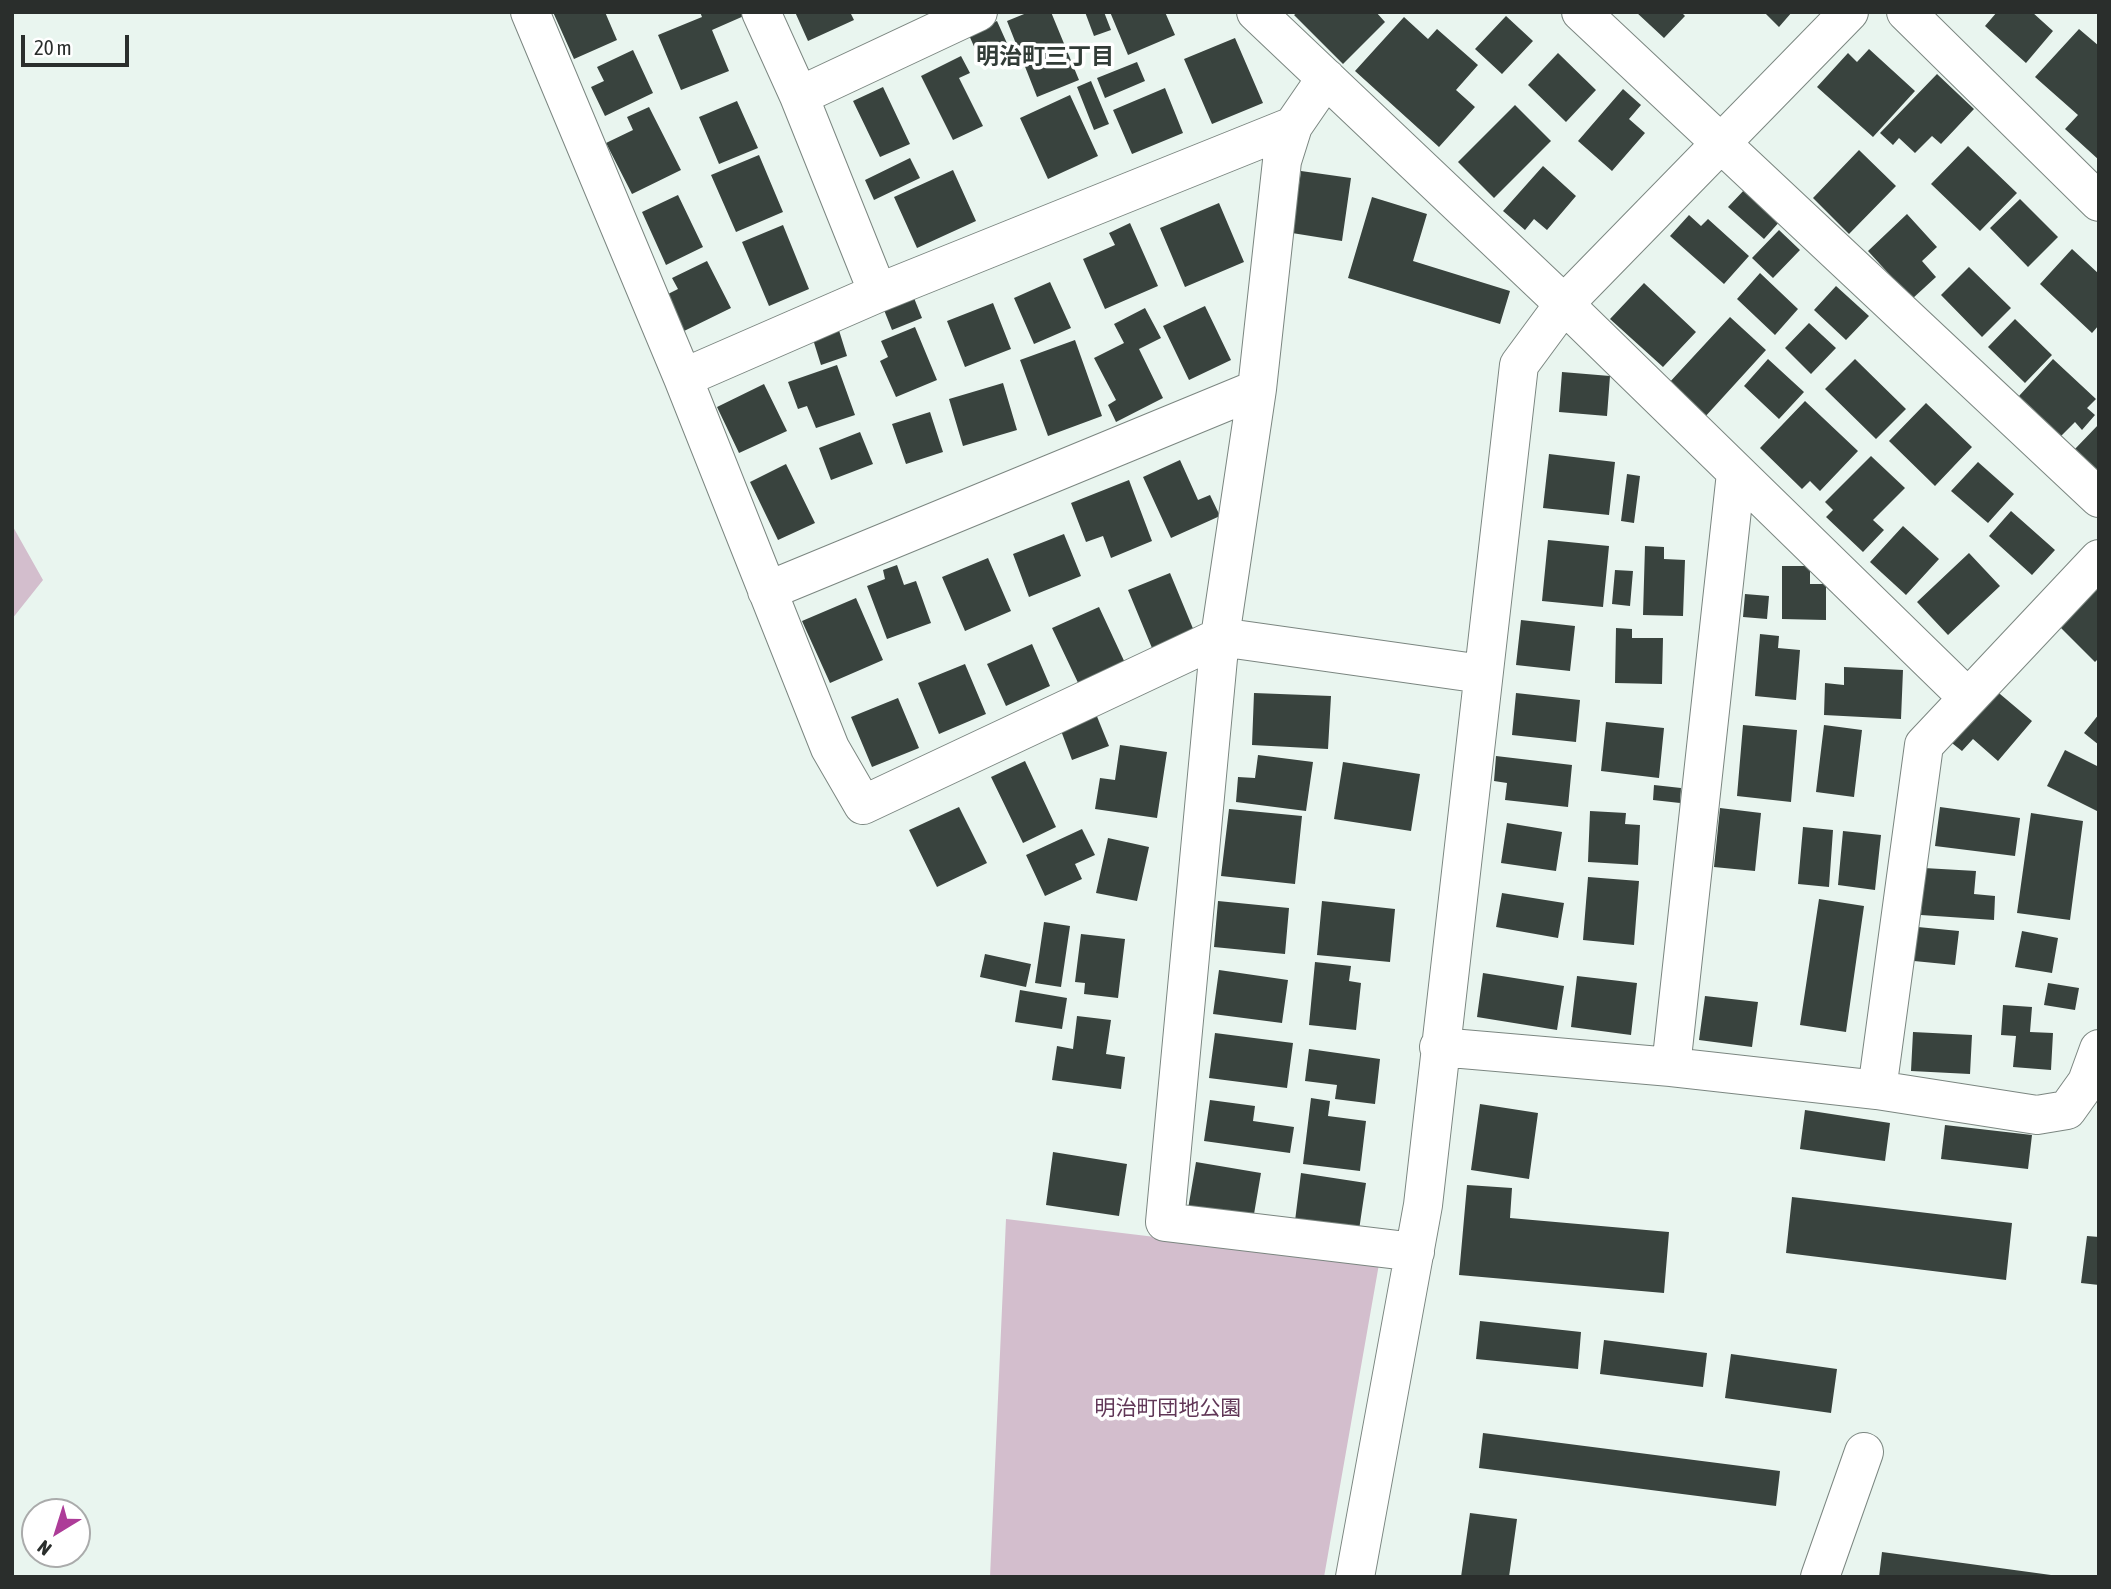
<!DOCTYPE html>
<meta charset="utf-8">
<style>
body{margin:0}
#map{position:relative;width:2111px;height:1589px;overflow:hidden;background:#e9f5ef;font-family:"Asap Condensed",sans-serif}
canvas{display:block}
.frame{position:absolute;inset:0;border:14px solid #2a2e2c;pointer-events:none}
.north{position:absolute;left:21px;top:1498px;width:70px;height:70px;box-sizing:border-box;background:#fff;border:2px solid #aaabab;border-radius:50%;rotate:218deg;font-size:19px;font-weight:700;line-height:28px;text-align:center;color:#2a2e2c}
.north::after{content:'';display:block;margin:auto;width:24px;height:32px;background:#ad3c98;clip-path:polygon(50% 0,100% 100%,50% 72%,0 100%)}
.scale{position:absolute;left:21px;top:35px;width:108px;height:32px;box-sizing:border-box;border:4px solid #2a2e2c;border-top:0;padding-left:9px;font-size:21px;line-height:24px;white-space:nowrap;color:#2a2e2c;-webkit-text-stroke:5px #fff;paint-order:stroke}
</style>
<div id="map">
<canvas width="2111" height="1589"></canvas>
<div class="frame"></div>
<div class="north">N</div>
<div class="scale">20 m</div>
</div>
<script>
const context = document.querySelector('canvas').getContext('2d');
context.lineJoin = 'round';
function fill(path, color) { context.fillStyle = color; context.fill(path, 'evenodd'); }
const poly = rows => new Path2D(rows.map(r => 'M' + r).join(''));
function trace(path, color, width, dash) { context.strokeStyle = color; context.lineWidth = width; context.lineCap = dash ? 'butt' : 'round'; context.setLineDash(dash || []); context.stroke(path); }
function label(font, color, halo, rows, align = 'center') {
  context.font = font + ' "Asap Condensed","Noto Sans JP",sans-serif'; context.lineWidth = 7; context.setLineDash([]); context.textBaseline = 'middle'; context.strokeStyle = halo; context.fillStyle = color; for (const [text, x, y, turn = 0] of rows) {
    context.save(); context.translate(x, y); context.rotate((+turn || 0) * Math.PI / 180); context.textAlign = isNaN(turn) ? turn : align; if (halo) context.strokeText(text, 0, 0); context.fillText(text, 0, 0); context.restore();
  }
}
const green = poly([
 [12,525,43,580,12,619],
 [1006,1219,1379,1264,1324,1577,990,1577]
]);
const building = poly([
 [553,12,605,12,617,40,574,59],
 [700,12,753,12,712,30,729,71,681,90,658,35,702,17],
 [795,12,850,12,854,20,808,41],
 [1029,12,1051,12,1079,80,1037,97,1007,21],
 [1085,12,1104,12,1111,30,1094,36],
 [1110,12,1165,12,1175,35,1128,55],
 [1298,12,1376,12,1385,22,1343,64,1294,15],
 [1636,12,1681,12,1685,16,1664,38],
 [1764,12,1792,12,1779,27],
 [1997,12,2032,12,2053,31,2026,63,1985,26],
 [1506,16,1533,41,1502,74,1475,49],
 [1404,17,1428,39,1437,29,1478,65,1456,90,1475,107,1439,147,1355,71],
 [997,21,1010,50,981,62,968,33],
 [2079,29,2099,46,2099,160,2065,129,2078,115,2035,77],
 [1235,38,1263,103,1212,124,1184,59],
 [1869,49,1915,91,1873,137,1817,87,1848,53,1857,62],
 [633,50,653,93,605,116,591,87,604,81,597,67],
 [1558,53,1596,90,1566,122,1528,85],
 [961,56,970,73,959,78,983,126,953,140,921,76],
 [1137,62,1145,81,1105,98,1097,78],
 [1937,74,1974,109,1941,144,1932,136,1915,153,1899,138,1893,145,1880,133],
 [1091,81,1109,124,1094,130,1077,87],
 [883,87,910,144,880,157,853,101],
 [1165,88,1183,133,1132,154,1113,110],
 [1623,89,1641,105,1629,119,1645,133,1612,171,1578,141],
 [1070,95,1098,156,1048,179,1020,118],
 [737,101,758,148,719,164,699,117],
 [1515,105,1551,141,1494,198,1458,162],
 [649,107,681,170,632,194,606,143,633,130,627,117],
 [1968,146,2017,193,1980,231,1931,184],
 [1859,150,1896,186,1849,234,1813,198],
 [759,155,783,212,736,232,711,175],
 [910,158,920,178,874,200,865,180],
 [1543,166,1576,196,1547,230,1534,219,1525,230,1503,211],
 [953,170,976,221,917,248,894,197],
 [1301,171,1351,178,1342,241,1292,233],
 [1746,188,1781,220,1764,239,1728,207],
 [678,195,703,247,666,265,642,212],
 [1372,197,1427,214,1413,261,1510,291,1500,324,1348,278],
 [2020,199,2058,237,2028,267,1990,228],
 [1219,203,1244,262,1185,287,1160,228],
 [1907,214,1937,247,1922,261,1936,277,1912,299,1868,251],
 [1689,215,1701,226,1708,219,1749,256,1724,284,1670,236],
 [1130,223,1158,286,1105,309,1083,259,1115,245,1109,233],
 [783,225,809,289,769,306,742,242],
 [1779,230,1800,250,1773,278,1752,258],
 [2072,249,2099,274,2099,325,2092,333,2040,284],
 [707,261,731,308,680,333,662,297,678,289,672,278],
 [1969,267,2011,308,1982,337,1941,295],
 [1760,273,1798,309,1775,335,1737,299],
 [1050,282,1071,328,1034,344,1014,298],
 [1644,283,1696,332,1663,367,1610,319],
 [1836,286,1869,316,1846,340,1814,310],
 [912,293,922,318,892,330,882,305],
 [993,303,1011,349,965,367,947,321],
 [1205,306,1231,360,1189,380,1163,326],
 [1145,308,1161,338,1139,349,1163,398,1116,422,1108,405,1116,400,1094,358,1124,343,1114,324],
 [1730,317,1766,350,1704,418,1668,384],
 [2015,319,2052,355,2025,383,1988,347],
 [1809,323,1836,348,1811,374,1785,348],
 [837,324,847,356,821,365,811,333],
 [915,327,937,380,896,397,880,361,888,357,881,341],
 [1075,340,1102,416,1048,436,1020,360],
 [1768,359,1804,392,1779,419,1744,386],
 [1855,359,1906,409,1876,439,1825,389],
 [2053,359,2096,399,2087,408,2095,415,2082,430,2075,422,2061,436,2019,396],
 [837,365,855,415,816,428,807,406,798,409,788,382],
 [1562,372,1610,376,1607,416,1559,412],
 [1003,383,1017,430,963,446,949,399],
 [764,384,787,431,739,453,717,407],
 [1805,401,1858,451,1820,491,1810,481,1802,489,1760,448],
 [1926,403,1972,447,1935,486,1889,441],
 [930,412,943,452,906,464,892,424],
 [2099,424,2099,473,2074,450],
 [860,432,873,464,831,480,819,448],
 [1549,454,1615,462,1609,515,1543,508],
 [1871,456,1905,488,1873,520,1884,530,1863,552,1826,517,1833,510,1825,502],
 [1180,460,1198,500,1210,495,1220,516,1171,538,1143,477],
 [1978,462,2014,494,1988,523,1951,491],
 [786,464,815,523,778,540,750,482],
 [1627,474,1640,476,1634,523,1621,521],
 [1129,480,1152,541,1111,558,1103,536,1086,542,1071,503],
 [2011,511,2055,550,2032,575,1989,536],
 [1903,526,1939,559,1906,595,1870,562],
 [1064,534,1081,576,1029,597,1013,554],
 [1548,540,1609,546,1603,607,1542,601],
 [1645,546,1664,547,1664,559,1685,560,1683,616,1643,615],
 [1969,553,2000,586,1948,635,1917,602],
 [988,558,1011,611,965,631,942,577],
 [897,565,904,585,916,581,931,623,887,639,867,586,885,579,883,570],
 [1782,566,1810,566,1810,584,1826,584,1826,620,1782,619],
 [1615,570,1633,571,1630,606,1612,604],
 [1170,573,1194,631,1152,648,1128,590],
 [2099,582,2099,658,2095,662,2057,624],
 [1745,594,1769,596,1767,619,1743,617],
 [856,598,883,660,830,683,802,621],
 [1099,607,1126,665,1080,687,1052,628],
 [1521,620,1575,626,1570,671,1516,665],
 [1616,628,1632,629,1632,638,1663,638,1662,684,1615,683],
 [1760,634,1779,636,1778,648,1800,650,1796,700,1755,696],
 [1032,644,1050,686,1006,706,987,664],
 [965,664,986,714,939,734,918,683],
 [1844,667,1903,670,1901,719,1824,715,1825,683,1844,685],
 [1987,683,2032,721,1998,761,1973,739,1962,751,1943,736],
 [1254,693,1331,696,1328,749,1252,745],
 [1516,693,1580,700,1576,742,1512,735],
 [898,698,919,748,872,767,851,717],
 [1096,714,1109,746,1072,760,1060,728],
 [2099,714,2099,745,2084,733],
 [1606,722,1664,728,1659,778,1601,771],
 [1743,725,1797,730,1791,802,1737,796],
 [1824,725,1862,730,1854,797,1816,792],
 [1120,745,1167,752,1157,818,1095,809,1100,778,1115,780],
 [2065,750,2099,767,2097,811,2047,786],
 [1258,755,1313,762,1306,811,1236,802,1238,777,1255,778],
 [1496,756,1572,765,1568,807,1505,800,1507,783,1494,781],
 [1025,761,1056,827,1023,843,991,777],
 [1343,762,1420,774,1411,831,1334,819],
 [1654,785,1681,788,1680,803,1653,800],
 [959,807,987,863,937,887,909,830],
 [1940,807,2020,818,2015,856,1935,846],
 [1720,808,1761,813,1755,871,1714,867],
 [1229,809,1302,816,1295,884,1221,876],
 [1590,811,1626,813,1625,824,1640,825,1638,865,1588,862],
 [2031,813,2083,821,2070,920,2017,913],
 [1507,823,1562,832,1556,871,1501,863],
 [1803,827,1833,830,1829,887,1798,884],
 [1082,829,1095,855,1075,864,1082,879,1045,896,1026,855],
 [1843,831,1881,835,1875,890,1838,885],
 [1108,838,1149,847,1137,901,1096,893],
 [1924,868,1976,871,1974,894,1995,896,1994,920,1921,915],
 [1588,877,1639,881,1634,945,1583,940],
 [1502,893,1564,903,1558,938,1496,927],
 [1819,899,1864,906,1846,1032,1800,1025],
 [1218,901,1289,908,1285,954,1214,947],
 [1322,901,1395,909,1390,962,1317,955],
 [1044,922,1070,926,1061,987,1035,983],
 [1918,927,1959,931,1955,965,1914,961],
 [2022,931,2058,938,2052,973,2015,967],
 [1081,934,1125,939,1118,998,1084,994,1085,983,1075,982],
 [985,954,1031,964,1026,987,980,977],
 [1315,962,1351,966,1349,981,1361,983,1356,1030,1309,1025],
 [1219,970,1288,980,1282,1023,1213,1014],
 [1483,973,1564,986,1557,1030,1477,1017],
 [1577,976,1637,983,1631,1035,1571,1027],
 [2048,983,2079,988,2075,1010,2044,1005],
 [1020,990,1067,998,1062,1029,1015,1022],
 [1705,996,1758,1002,1752,1047,1699,1040],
 [2003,1005,2032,1007,2030,1032,2053,1033,2051,1070,2013,1067,2016,1036,2001,1035],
 [1077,1016,1111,1020,1106,1054,1125,1057,1121,1089,1052,1080,1057,1046,1073,1049],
 [1913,1032,1972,1035,1970,1074,1911,1071],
 [1215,1033,1293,1043,1287,1088,1209,1078],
 [1309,1049,1380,1059,1375,1104,1335,1099,1337,1085,1305,1081],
 [1311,1098,1330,1101,1328,1116,1366,1121,1360,1171,1303,1164],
 [1210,1100,1255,1106,1253,1121,1294,1127,1290,1153,1204,1141],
 [1480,1104,1538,1113,1529,1179,1471,1170],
 [1805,1110,1890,1123,1885,1161,1800,1149],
 [1945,1125,2032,1135,2028,1169,1941,1159],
 [1053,1152,1127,1164,1119,1216,1046,1205],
 [1196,1162,1261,1173,1253,1220,1188,1209],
 [1301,1173,1366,1183,1359,1230,1295,1221],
 [1467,1185,1512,1188,1510,1218,1669,1232,1664,1293,1459,1275],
 [1792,1197,2012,1223,2006,1280,1786,1253],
 [2087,1236,2099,1237,2099,1285,2081,1283],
 [1480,1321,1581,1332,1578,1369,1476,1359],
 [1604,1340,1707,1353,1703,1387,1600,1374],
 [1731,1354,1837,1369,1831,1413,1725,1398],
 [1483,1433,1780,1471,1776,1506,1479,1468],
 [1470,1513,1517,1519,1509,1577,1461,1577],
 [1882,1552,2051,1575,2051,1577,1879,1577]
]);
const minor = poly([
 [530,12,683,378,830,748,863,805,1220,637,1482,674],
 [761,12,799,96,878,293],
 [1256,12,1564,304,1967,697],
 [1581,12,2099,498],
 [1906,12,2099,202],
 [1326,78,1293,126,1282,161,1257,389,1220,637,1165,1222,1415,1252],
 [799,96,978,12],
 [683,378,878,293,1293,126],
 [767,591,1257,389],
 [1439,1047,1671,1067,1877,1090,2037,1115,2067,1110,2087,1082,2099,1049],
 [1671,1067,1736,473],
 [1877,1090,1924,745,2099,559],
 [1355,1577,1423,1205,1519,365,1564,304,1849,12],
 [1820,1577,1864,1452]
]);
const parkNames = [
 ["明治町団地公園",1168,1408]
];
const neighbourhoodNames = [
 ["明治町三丁目",1045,57]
];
fill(green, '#d3becd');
fill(building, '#39433e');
trace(minor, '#7b8680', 40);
trace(minor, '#fff', 38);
label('21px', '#613757', '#fff', parkNames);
label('bold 23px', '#323c37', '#fff', neighbourhoodNames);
</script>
